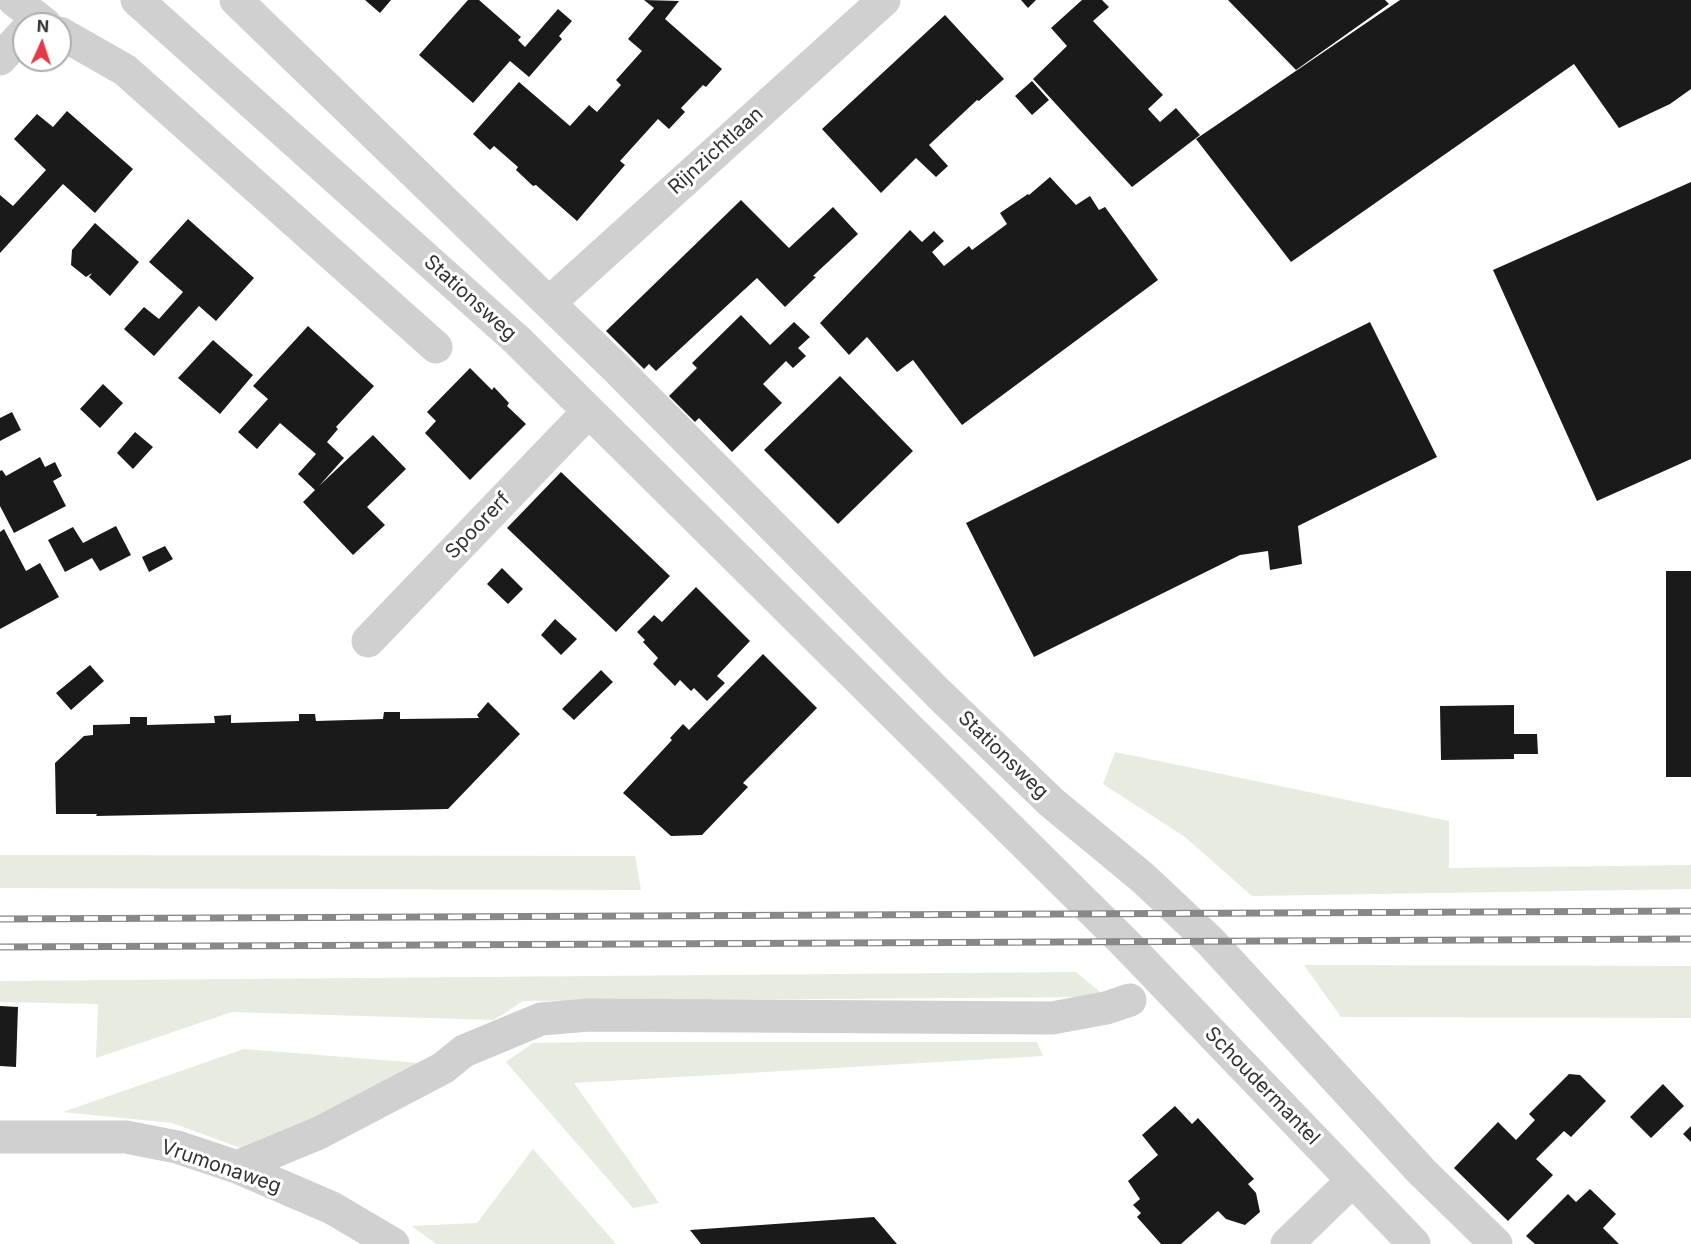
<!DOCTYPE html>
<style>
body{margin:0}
#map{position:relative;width:1691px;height:1244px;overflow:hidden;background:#fff;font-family:Inter,sans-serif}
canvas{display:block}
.north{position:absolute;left:12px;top:12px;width:60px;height:60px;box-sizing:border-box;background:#fff;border:2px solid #adadad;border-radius:50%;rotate:3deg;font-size:16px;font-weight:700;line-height:24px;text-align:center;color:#333}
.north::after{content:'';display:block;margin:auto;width:21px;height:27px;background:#e63946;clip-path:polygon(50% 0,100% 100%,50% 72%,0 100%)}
</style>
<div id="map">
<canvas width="1691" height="1244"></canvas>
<div class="north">N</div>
</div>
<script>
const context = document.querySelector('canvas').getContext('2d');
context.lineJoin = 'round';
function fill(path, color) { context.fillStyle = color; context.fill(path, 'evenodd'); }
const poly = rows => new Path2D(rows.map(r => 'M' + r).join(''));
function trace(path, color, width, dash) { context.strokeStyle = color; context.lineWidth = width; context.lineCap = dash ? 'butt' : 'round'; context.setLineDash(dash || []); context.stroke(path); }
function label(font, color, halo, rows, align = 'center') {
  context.font = font + ' Inter,sans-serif'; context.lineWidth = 6; context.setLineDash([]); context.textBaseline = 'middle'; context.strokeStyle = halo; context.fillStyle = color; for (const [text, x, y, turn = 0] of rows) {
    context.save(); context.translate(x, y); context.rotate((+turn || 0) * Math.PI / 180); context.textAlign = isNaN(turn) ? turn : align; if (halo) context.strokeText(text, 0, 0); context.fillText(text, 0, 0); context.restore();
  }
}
const green = poly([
 [1115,752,1449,821,1449,868,1691,865,1691,889,1252,896,1185,837,1103,784],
 [0,855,635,856,641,890,0,888],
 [1304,965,1691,966,1691,1018,1341,1017],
 [1076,972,1106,997,523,1001,494,1020,232,1012,96,1058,98,1004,0,1002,0,981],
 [590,1042,1037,1042,1043,1056,574,1083,659,1203,633,1208,506,1062,533,1043],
 [244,1049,432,1064,252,1152,172,1123,63,1112],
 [533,1149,616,1244,436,1244,412,1226,477,1223]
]);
const building = poly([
 [365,0,391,0,380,13],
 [468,0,479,0,521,37,518,40,525,47,558,9,572,21,559,36,562,39,529,77,510,61,473,103,419,55],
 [644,0,679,1,665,19,722,69,706,87,703,85,681,108,685,112,669,129,658,119,620,161,625,165,577,221,536,185,533,186,516,170,518,167,494,146,490,150,473,134,519,82,570,126,589,105,597,112,621,85,616,80,642,51,628,39,654,8],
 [1021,0,1036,0,1028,8],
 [1082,0,1102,0,1109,7,1093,21,1163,95,1148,109,1160,122,1176,108,1200,135,1132,187,1033,79,1067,46,1051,28],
 [1228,0,1385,0,1389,4,1296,70],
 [1400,0,1691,0,1691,89,1670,104,1619,128,1574,64,1291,262,1196,139],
 [945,15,1004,79,979,101,977,100,929,145,948,166,936,177,916,158,881,193,822,129],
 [1032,81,1049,100,1032,115,1015,96],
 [67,111,133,169,95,213,63,184,0,253,0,195,13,206,46,170,14,139,37,114,53,127],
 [1050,177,1076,205,1090,196,1099,210,1105,207,1158,280,962,425,913,360,897,372,867,337,849,355,820,323,910,230,922,242,934,231,944,241,932,252,944,266,969,246,972,250,1007,224,1000,213,1028,194,1029,195],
 [1691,182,1691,459,1597,501,1493,270],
 [741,200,789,248,833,207,858,234,813,276,816,277,785,307,757,278,656,371,649,364,644,369,606,331],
 [188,219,254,278,216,321,199,306,154,356,124,329,144,307,159,319,183,292,149,262],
 [95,223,139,262,110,296,89,277,92,273,86,277,71,265,72,250],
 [741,315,770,345,794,322,810,337,798,348,806,356,793,368,786,361,763,384,782,403,732,452,699,418,695,422,669,396,697,368,692,363],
 [1370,322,1437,457,1298,526,1302,564,1270,570,1268,551,1240,555,1034,657,966,523],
 [308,326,374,386,336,427,338,429,327,442,344,458,319,486,373,435,406,469,367,507,385,525,353,555,303,502,315,490,298,474,316,454,280,423,257,449,238,432,268,399,253,386],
 [213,340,253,375,220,414,178,378],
 [470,368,492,390,494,387,509,403,507,406,526,424,470,480,425,433,436,421,427,412],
 [840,376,913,451,838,524,764,450],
 [103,384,123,403,100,428,80,409],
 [12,412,21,430,0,441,0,418],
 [135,432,153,447,133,469,117,453],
 [40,457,45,467,55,462,62,476,53,481,66,506,14,533,0,506,0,471,2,470,6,476],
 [561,472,670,576,616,632,507,528],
 [116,526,131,555,100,571,92,558,65,572,48,540,73,527,83,543],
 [4,529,26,571,40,563,59,597,0,629,0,532],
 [165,546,173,559,149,572,142,557],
 [502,568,523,589,508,604,487,584],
 [1666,571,1691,571,1691,777,1666,777],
 [696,587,750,641,717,676,725,683,707,701,694,688,691,691,680,680,675,686,653,664,658,658,643,642,645,640,637,632,654,615,662,622],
 [555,619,577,639,561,655,541,635],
 [763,654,817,708,743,783,748,787,702,835,671,836,623,793,672,740,670,738,683,724,689,730],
 [90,665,104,681,71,710,56,693],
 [601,670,613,682,574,720,562,709],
 [488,702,520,734,448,809,96,816,97,814,56,814,55,763,84,736,93,735,93,725,130,724,130,717,147,717,147,725,215,723,214,716,231,715,231,723,299,721,299,714,315,714,316,721,383,719,384,712,400,712,400,719,479,718,477,715],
 [1514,705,1514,734,1537,734,1538,754,1514,754,1514,759,1441,760,1440,706],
 [0,1006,18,1007,16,1067,0,1066],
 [1569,1074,1580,1075,1606,1101,1571,1137,1564,1131,1536,1159,1553,1175,1508,1221,1454,1168,1498,1122,1516,1140,1535,1120,1529,1114],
 [1663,1084,1684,1106,1651,1138,1630,1117],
 [1175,1106,1192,1124,1198,1118,1254,1179,1248,1184,1256,1193,1260,1212,1245,1225,1226,1219,1218,1211,1181,1244,1161,1244,1137,1217,1141,1213,1133,1205,1140,1199,1128,1181,1158,1155,1142,1135],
 [1691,1126,1691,1142,1683,1134],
 [1590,1189,1616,1214,1603,1228,1619,1244,1535,1244,1526,1236,1568,1194,1576,1202],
 [874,1217,897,1244,701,1244,690,1230]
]);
const minor = poly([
 [14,0,45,24],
 [137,0,517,340,1124,942,1414,1244],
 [236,0,613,365,939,694,1051,802,1143,878,1210,941,1422,1172,1496,1244],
 [60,33,125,70,436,347],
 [0,59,24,33],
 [549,303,884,0],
 [368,641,588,412],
 [0,1137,126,1137,177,1147,237,1167,332,1208,393,1244],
 [237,1167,319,1133,443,1068,464,1051,541,1019,589,1015,1052,1018,1106,1008,1130,1000],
 [1287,1244,1352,1181]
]);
const rail = poly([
 [0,919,1691,911],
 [0,947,1691,939]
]);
const streetNames = [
 ["Rijnzichtlaan",716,151,-42],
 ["Stationsweg",470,298,42],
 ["Spoorerf",478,526,-46],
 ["Stationsweg",1003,755,44],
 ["Schoudermantel",1262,1086,46],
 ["Vrumonaweg",221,1167,19]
];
fill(green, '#e6ecdf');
fill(building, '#1a1a1a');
trace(minor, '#d0d0d0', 33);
trace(rail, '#888', 7);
trace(rail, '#fff', 4.5, [14]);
label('20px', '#333', '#fff', streetNames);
</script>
